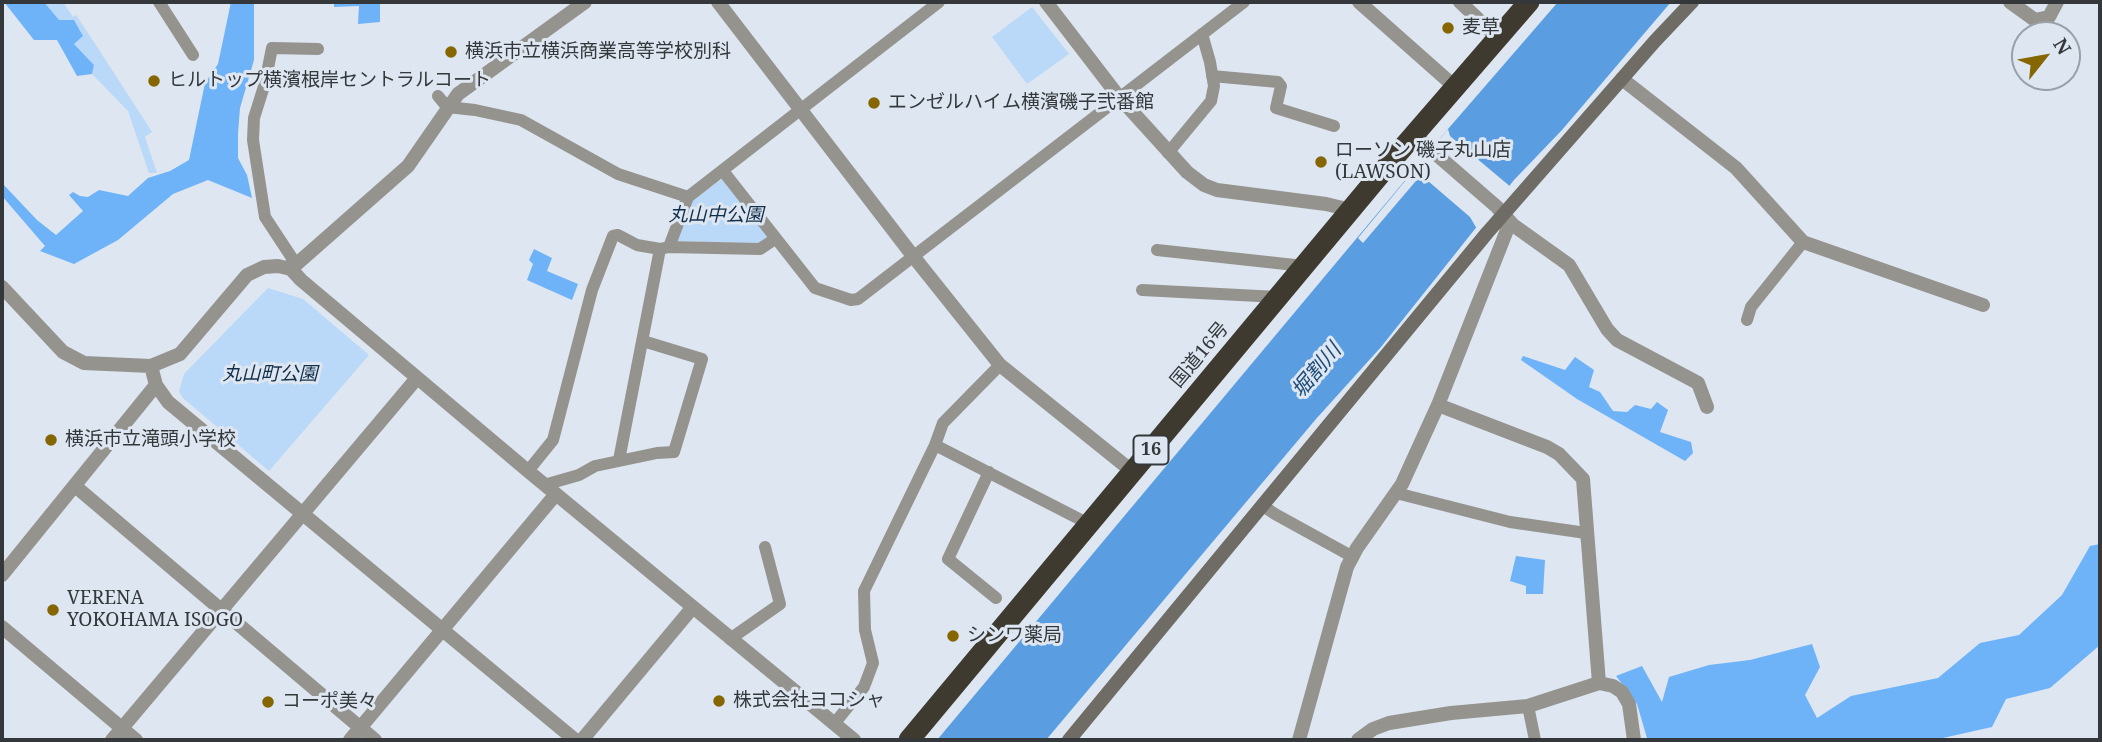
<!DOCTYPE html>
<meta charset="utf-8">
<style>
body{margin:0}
#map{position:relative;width:2102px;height:742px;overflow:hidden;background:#dde6f1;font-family:"Noto Serif",serif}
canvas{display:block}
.frame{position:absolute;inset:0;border:4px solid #34383b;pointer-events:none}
.north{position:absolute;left:2011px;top:21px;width:70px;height:70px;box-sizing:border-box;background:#dde6f1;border:2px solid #99a0a8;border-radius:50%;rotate:59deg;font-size:19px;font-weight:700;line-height:28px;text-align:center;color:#34383b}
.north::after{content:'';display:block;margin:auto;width:24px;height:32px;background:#866600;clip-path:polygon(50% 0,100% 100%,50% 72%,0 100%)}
</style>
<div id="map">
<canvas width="2102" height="742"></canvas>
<div class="frame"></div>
<div class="north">N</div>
</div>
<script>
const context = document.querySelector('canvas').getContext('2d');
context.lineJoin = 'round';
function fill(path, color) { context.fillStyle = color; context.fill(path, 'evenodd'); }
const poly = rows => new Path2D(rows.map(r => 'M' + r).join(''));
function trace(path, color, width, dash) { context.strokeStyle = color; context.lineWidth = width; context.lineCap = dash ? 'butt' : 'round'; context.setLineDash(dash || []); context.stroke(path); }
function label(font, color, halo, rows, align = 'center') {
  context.font = font + ' "Noto Serif","Noto Sans JP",serif'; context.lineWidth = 6; context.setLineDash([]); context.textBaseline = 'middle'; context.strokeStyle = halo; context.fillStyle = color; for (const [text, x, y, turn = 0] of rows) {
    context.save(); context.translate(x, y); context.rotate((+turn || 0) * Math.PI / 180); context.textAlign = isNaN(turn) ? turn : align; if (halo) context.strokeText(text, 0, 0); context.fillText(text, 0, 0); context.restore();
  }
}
const green = poly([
 [44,2,63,2,73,17,76,15,90,36,152,132,145,137,157,173,149,173,128,111,92,74,94,65,74,44,83,36,74,20,59,20],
 [1032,7,1069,54,1027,84,992,37],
 [722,179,770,239,762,244,677,241,688,204],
 [268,288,303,299,369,355,269,471,183,398,179,392,184,374]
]);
const forest = poly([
 [4,2,44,2,59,20,74,20,83,36,74,44,94,65,92,74,77,76,57,40,34,40],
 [231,2,254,2,254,60,240,108,238,133,238,158,247,175,252,198,208,180,173,194,118,240,74,264,40,251,45,246,2,196,2,183,37,220,56,235,83,211,69,195,73,192,80,196,88,197,99,190,128,196,148,178,170,171,189,160,205,83,218,64],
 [334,2,380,2,380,22,358,24,359,6,334,7],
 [534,249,552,258,547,271,578,284,572,300,527,280,533,264,529,260],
 [1523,356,1565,370,1575,357,1594,370,1589,387,1600,392,1613,411,1627,412,1635,405,1651,409,1657,402,1668,410,1660,432,1691,442,1693,453,1685,461,1577,399,1521,360],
 [2100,544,2100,645,2050,688,2006,699,1992,727,1934,740,1652,740,1647,738,1637,704,1616,676,1642,666,1662,702,1669,677,1709,665,1750,660,1812,644,1820,667,1805,695,1817,718,1851,696,1938,678,1980,643,2019,635,2062,595,2090,546],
 [1516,556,1545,560,1543,594,1526,594,1526,586,1510,581]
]);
const water = poly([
 [1558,2,1671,2,1562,130,1514,180,1381,347,1316,419,1046,740,937,740,1448,129]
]);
const pier = poly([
 [1448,129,1450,136,1512,188,1477,229,1470,217,1421,175,1363,243,1358,238]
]);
const lane = poly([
 [159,2,193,55],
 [1212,76,1278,82,1281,86,1276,108,1334,126],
 [438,96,447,107,475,110,521,120,618,174,688,197],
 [1168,153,1211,101,1214,86,1210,62,1202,34],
 [723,171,815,288,851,300,858,299,1244,2],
 [669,247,760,249,775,239],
 [1157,250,1304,266],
 [291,269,292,258,265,217,253,140,254,118,265,83,272,48,318,49],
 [1142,290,1278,297],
 [1747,320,1751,307,1803,242],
 [935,445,1089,524],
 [619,460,660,249],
 [528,471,553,440,592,290,613,236,618,235,637,245,660,249,669,247,688,197,939,2],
 [989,472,948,559,996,598],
 [544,485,579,475,595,466,657,453,674,452,702,359,643,341],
 [1396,493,1510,522,1586,533],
 [1263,506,1275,514,1353,557],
 [730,639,780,604,765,547],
 [1528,706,1535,740],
 [834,724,864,687,873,663,865,630,864,591,935,445,943,423,1000,365]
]);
const street = poly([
 [718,2,913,256,1000,365,1133,472],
 [1046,2,1119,97,1187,172,1204,185,1217,190,1326,204,1351,210],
 [1359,2,1455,87],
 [1460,2,1498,38],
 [2010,2,2035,20,2049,17,2057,2],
 [1622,79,1736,168,1803,242,1983,305],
 [1414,135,1497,207,1513,225,1569,265,1607,329,1617,340,1698,383,1707,407],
 [291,269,408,166,458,94,585,2],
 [2,287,63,352,84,363,151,366,180,354,247,275,264,267,278,266,291,269,301,280,528,471,854,740],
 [151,366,156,385,168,402,575,740],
 [1438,405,1547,447,1559,454,1583,479,1599,683],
 [75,486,375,740],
 [2,575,156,385],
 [2,627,136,740],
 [112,740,417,378],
 [350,740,556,494],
 [582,740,693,607],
 [1299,740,1347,567,1357,548,1402,484,1438,405,1507,230,1503,215],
 [1358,740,1373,729,1389,723,1451,713,1528,706,1599,683,1613,686,1622,692,1629,704,1634,740]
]);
const secondary = poly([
 [1069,740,1487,233,1655,41,1692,2]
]);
const highway = poly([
 [909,740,1393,159,1529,2]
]);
const markers = [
 [1448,28,7,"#866600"],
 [451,52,7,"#866600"],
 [154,81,7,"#866600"],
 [874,103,7,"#866600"],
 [1321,162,7,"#866600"],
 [51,440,7,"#866600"],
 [53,610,7,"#866600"],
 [953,636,7,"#866600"],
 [719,701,7,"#866600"],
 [268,702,7,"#866600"]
];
const shields = [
 [1151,450,35]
];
const shieldNames = [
 ["16",1151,450]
];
const poiNames = [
 ["麦草",1462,28],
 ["横浜市立横浜商業高等学校別科",465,52],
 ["ヒルトップ横濱根岸セントラルコート",168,81],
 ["エンゼルハイム横濱磯子弐番館",888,103],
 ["ローソン 磯子丸山店",1335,151],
 ["(LAWSON)",1335,173],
 ["横浜市立滝頭小学校",65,440],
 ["VERENA",67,599],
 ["YOKOHAMA ISOGO",67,621],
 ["シンワ薬局",967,636],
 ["株式会社ヨコシャ",733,701],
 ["コーポ美々",282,702]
];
const parkNames = [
 ["丸山中公園",716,216],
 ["丸山町公園",270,375]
];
const streetNames = [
 ["国道16号",1200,355,-50]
];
const waterNames = [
 ["堀割川",1317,371,-50]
];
fill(green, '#bad8f7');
fill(forest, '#6eb3f8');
fill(water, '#5a9ee1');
fill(pier, '#dde6f1');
trace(lane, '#95938e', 12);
trace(street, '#95938e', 14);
trace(secondary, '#6f6c65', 14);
trace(highway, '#3e3a30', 21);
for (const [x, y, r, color] of markers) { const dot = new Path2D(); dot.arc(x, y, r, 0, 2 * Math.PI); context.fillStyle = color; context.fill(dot); trace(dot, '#dde6f1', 2.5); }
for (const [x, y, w] of shields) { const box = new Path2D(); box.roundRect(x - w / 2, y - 14.5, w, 29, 5); context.fillStyle = '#dde6f1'; context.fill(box); trace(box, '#34383b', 2); }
label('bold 18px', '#34383b', null, shieldNames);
label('19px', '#34383b', '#dde6f1', poiNames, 'left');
label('italic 19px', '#122f4a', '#dde6f1', parkNames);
label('19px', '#34383b', '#dde6f1', streetNames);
label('italic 21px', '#1b4b78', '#dde6f1', waterNames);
</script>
